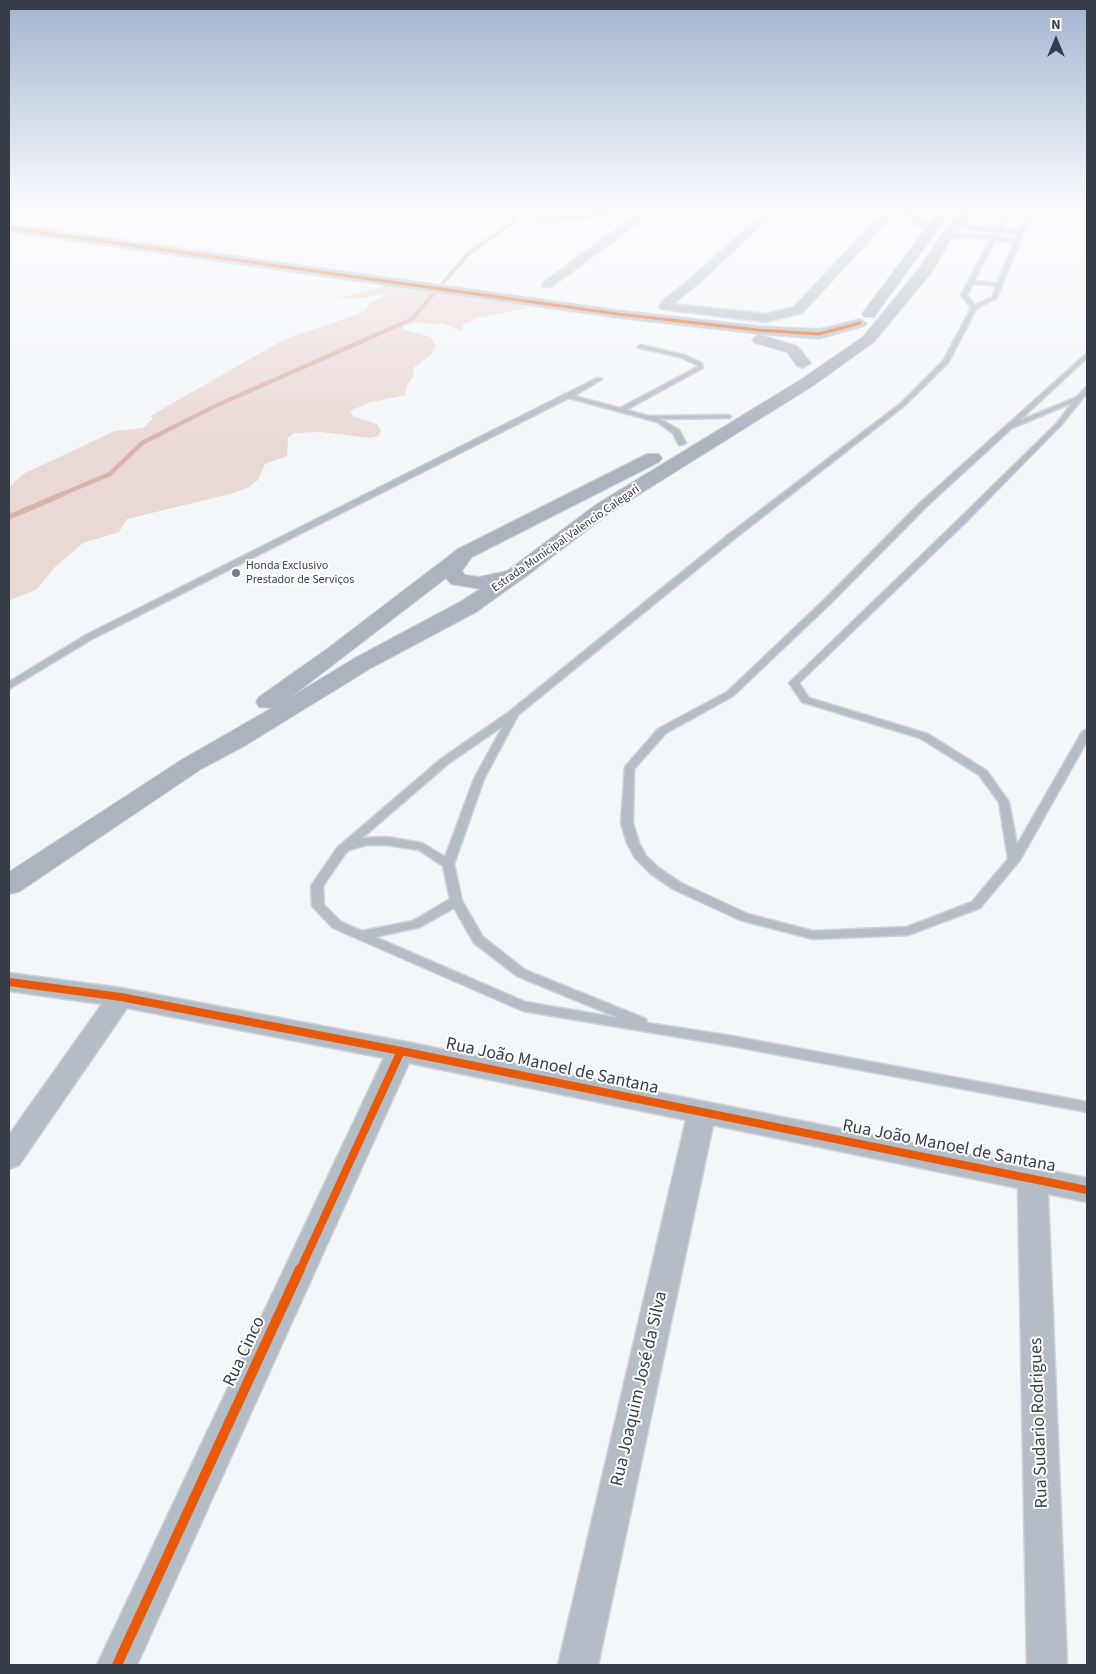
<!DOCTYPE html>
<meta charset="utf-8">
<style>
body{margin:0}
#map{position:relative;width:1096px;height:1674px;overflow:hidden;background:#f4f7fa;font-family:"Source Sans 3",sans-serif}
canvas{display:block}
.frame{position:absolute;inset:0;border:10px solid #363d49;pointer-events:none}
.north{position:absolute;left:1031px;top:15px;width:50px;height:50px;-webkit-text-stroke:4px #fff;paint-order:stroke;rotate:0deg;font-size:14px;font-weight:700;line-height:20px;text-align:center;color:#363d49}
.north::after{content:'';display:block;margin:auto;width:18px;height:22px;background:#363d49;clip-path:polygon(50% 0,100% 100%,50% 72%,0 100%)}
</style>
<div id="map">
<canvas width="1096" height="1674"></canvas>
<div class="frame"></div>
<div class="north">N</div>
</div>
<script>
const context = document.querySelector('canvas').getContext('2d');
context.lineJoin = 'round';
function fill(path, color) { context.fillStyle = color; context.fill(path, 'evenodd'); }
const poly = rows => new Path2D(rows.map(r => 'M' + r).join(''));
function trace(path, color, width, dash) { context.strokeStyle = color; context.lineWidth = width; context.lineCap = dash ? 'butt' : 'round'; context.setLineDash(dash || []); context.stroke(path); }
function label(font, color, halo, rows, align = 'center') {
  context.font = font + ' "Source Sans 3",sans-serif'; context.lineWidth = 4; context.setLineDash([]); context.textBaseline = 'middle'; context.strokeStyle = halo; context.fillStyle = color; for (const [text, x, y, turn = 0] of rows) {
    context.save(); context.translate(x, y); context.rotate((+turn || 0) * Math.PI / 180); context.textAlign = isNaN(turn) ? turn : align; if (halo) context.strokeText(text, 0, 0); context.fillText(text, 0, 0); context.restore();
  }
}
const green = poly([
 [384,286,518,305,527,308,477,318,463,325,462,331,443,324,415,323,403,326,403,329,431,337,436,346,430,356,413,368,414,376,406,387,405,395,368,403,350,411,353,416,377,424,381,431,379,436,370,438,321,432,294,433,288,438,287,456,265,464,258,480,249,487,230,494,127,519,119,532,83,543,55,567,37,589,9,601,9,487,23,474,115,431,143,428,153,418,150,416,285,339,353,316,366,310,369,303,387,294,353,299,339,298]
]);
const streamFar2 = poly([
 [374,336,412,319,469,253,511,224,522,209]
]);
const streamFar1 = poly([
 [60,495,110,474,142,443,213,407,376,335]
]);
const stream = poly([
 [9,517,63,494]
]);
const lane = poly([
 [1009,209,1014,209,1001,229,1019,231,1034,209,1039,209,1023,233,997,298,976,309,948,363,904,406,734,539,518,715,484,779,454,864,462,901,483,937,525,970,646,1019,647,1023,726,1035,1087,1102,1087,1112,726,1045,523,1011,333,928,312,906,311,886,337,848,441,759,509,712,728,535,900,404,943,361,971,308,961,295,991,239,967,237,946,239,943,237,967,233,992,236,995,232,969,229,955,222,958,220,970,226,996,229,1009,209],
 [999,232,1017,234,1015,239,997,237,999,232],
 [995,240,1014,242,997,283,974,281,995,240],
 [973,284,996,286,992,297,975,305,967,295,973,284],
 [503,726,474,779,445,857,422,843,387,837,362,838,449,763,503,726],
 [367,845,387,845,419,850,443,866,450,899,413,921,362,931,341,922,324,905,323,886,345,854,349,850,367,845],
 [454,908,474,943,517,976,619,1018,525,1002,375,937,420,927,454,908],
 [641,345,684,355,702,363,703,368,626,410,649,416,728,415,731,417,730,418,660,419,679,430,686,443,682,445,679,445,673,433,657,422,569,398,92,639,9,689,9,682,86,635,597,378,602,379,574,396,620,408,697,367,697,365,680,357,639,348,638,347,641,345],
 [1087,353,1087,358,1019,421,1077,397,1085,388,1087,387,1087,393,1061,425,966,522,799,683,809,698,928,734,987,771,1009,802,1017,845,1082,732,1087,729,1087,741,1020,860,980,908,908,935,813,939,740,920,673,889,651,874,635,858,627,843,621,823,625,767,658,729,727,692,825,599,921,502,1087,353],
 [1072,403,1057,423,960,518,789,683,802,702,920,738,979,775,999,802,1008,859,972,902,907,927,813,931,748,914,681,883,659,868,646,856,639,843,633,823,634,769,666,733,733,696,831,603,927,506,1012,428,1072,403]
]);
const street = poly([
 [614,209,621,212,616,215,543,222,538,219,543,216,614,209],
 [644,209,656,209,551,287,543,287,543,283,644,209],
 [767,209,778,209,701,281,673,304,766,314,794,307,887,209,907,209,920,216,936,230,927,232,912,220,896,211,802,313,766,322,661,309,659,307,666,298,693,277,767,209],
 [9,973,121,988,401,1041,1087,1178,1087,1202,1048,1194,1067,1665,1027,1665,1018,1188,713,1125,598,1665,558,1665,686,1120,409,1063,137,1665,97,1665,384,1058,127,1008,19,1165,9,1169,9,1135,102,1004,9,991,9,973]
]);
const secondary = poly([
 [9,224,618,310,758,326,819,329,860,319,867,323,865,326,819,339,758,334,618,318,9,232,9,224],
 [760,335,797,346,811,363,803,368,797,366,787,352,755,343,752,340,755,337,760,335]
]);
const primary = poly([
 [962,209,975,209,951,238,933,270,874,342,814,385,611,512,528,575,476,612,371,668,246,745,201,769,19,892,9,894,9,872,183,759,272,708,259,707,256,702,259,697,327,649,458,549,647,454,659,454,662,458,659,462,472,557,462,571,465,575,479,577,507,571,597,504,802,379,864,336,922,265,942,234,962,209],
 [446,578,451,584,480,589,460,602,355,658,291,697,446,578],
 [940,214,946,218,874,317,864,317,862,314,864,311,936,215,940,214]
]);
const cyclewayFar2 = poly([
 [9,228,618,314,758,330,819,334,860,323]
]);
const cyclewayFar1 = poly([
 [9,982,121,997,401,1051,1087,1190],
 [300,1270,401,1051]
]);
const cycleway = poly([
 [117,1665,300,1269]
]);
const markers = [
 [236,573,5,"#787e87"]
];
const farStreetnames = [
 ["Estrada Municipal Valencio Calegari",566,539,-35]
];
const farPoinames = [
 ["Honda Exclusivo",246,566],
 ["Prestador de Serviços",246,580]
];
const nearStreetnames = [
 ["Rua João Manoel de Santana",552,1067,12],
 ["Rua João Manoel de Santana",949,1147,11],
 ["Rua Cinco",245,1352,-65],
 ["Rua Joaquim José da Silva",640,1389,-77],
 ["Rua Sudario Rodrigues",1040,1423,-92]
];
fill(green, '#ead8d4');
trace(streamFar2, '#d9b4ac', 4);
trace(streamFar1, '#d9b4ac', 4.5);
trace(stream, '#d9b4ac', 5.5);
trace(lane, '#cfd2d6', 3);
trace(street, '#cfd2d6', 3);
trace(secondary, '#cfd2d6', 2);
trace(primary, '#cfd2d6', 2);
fill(lane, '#b4bcc6');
fill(street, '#b4bcc6');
fill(secondary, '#b3bbc6');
fill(primary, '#abb3bf');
trace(cyclewayFar2, '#e8590c', 3);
trace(cyclewayFar1, '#e8590c', 8);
trace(cycleway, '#e8590c', 10);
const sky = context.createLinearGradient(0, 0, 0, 444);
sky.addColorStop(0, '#a2b4d0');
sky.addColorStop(0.47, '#fafbfd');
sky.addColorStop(1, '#fafbfd00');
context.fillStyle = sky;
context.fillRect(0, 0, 1096, 444);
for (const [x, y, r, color] of markers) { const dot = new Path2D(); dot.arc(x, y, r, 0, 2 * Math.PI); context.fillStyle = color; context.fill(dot); trace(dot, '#fff', 2); }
label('12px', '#363d49', '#fff', farStreetnames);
label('12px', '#363d49', '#fff', farPoinames, 'left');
label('18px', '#363d49', '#fff', nearStreetnames);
</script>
